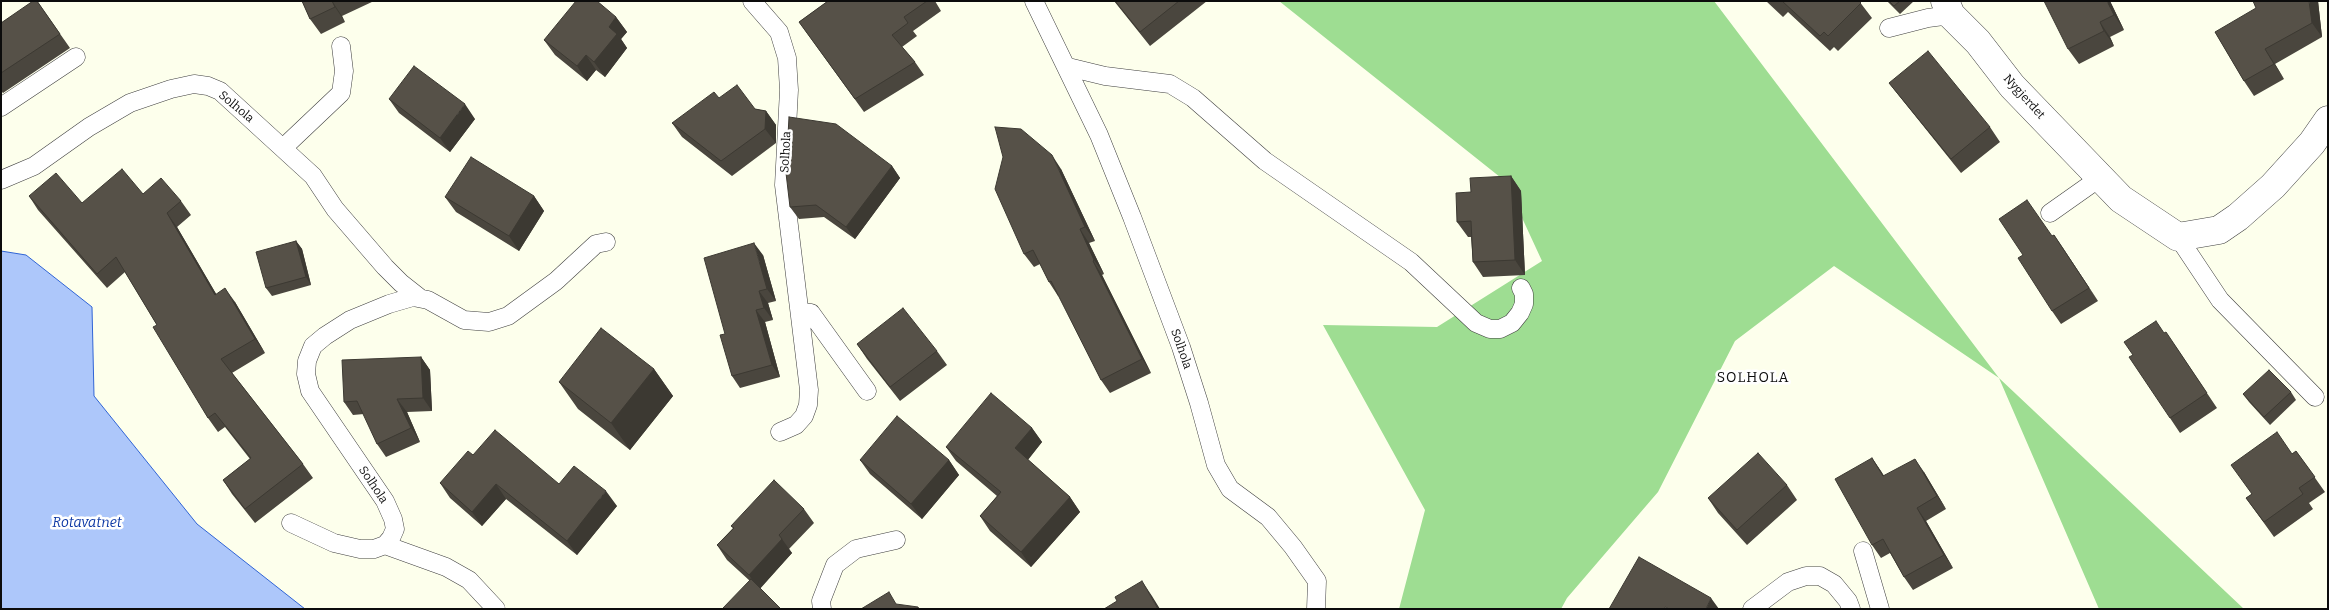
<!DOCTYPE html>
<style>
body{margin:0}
#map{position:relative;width:2329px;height:610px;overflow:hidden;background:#fdffec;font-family:Bitter,serif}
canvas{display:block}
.frame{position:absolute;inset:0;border:2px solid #0c0c0c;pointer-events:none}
</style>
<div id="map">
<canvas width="2329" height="610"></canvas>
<div class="frame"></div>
</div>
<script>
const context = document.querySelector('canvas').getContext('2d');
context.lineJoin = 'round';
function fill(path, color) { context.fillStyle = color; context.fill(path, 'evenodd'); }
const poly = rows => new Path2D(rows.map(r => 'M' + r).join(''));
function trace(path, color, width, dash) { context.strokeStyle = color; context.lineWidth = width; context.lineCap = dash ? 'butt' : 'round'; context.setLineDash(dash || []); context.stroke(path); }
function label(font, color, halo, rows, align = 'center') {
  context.font = font + ' Bitter,serif'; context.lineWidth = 5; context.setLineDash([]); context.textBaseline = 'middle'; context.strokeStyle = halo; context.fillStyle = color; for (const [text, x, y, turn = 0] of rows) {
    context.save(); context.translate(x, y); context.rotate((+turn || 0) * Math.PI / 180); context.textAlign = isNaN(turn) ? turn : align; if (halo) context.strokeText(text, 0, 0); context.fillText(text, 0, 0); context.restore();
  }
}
const forest = poly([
 [1279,1,1714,1,1999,378,2244,609,2099,609,1999,378,1834,266,1735,341,1658,492,1567,598,1561,609,1399,609,1425,510,1323,325,1437,327,1542,261,1505,181]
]);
const water = poly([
 [1,251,26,255,92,307,94,396,197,524,305,609,1,609,1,251]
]);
const lane = poly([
 [752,1,779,32,787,58,789,90,784,185,809,390,808,405,804,416,796,425,780,432],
 [1034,1,1099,135,1132,217,1181,347,1199,403,1216,465,1230,489,1268,517,1293,547,1317,581,1316,609],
 [1889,28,1928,18,1951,15],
 [1068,67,1105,76,1170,84,1193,98,1265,161,1411,262,1476,323,1490,329,1500,329,1512,323,1520,313,1524,304,1524,294,1521,288],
 [1,107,76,57],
 [283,148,341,93,344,71,341,46],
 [1,180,34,166,89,127,130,103,171,89,194,84,208,86,220,91,313,176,335,209,385,267,401,283,420,298],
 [2050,213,2101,177],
 [2178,237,2220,300,2315,397],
 [801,312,811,313,867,391],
 [291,523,334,543,360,549,374,549,385,545,391,538,395,529,393,519,385,501,310,391,306,374,307,361,313,346,325,336,350,320,389,304,413,297,428,300,464,320,489,322,508,316,556,281,596,244,606,242],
 [385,545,446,567,469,580,496,609],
 [1863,551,1880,609],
 [822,609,821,601,835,565,856,549,896,540],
 [1752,609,1788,582,1806,576,1820,576,1834,584,1848,601,1851,609]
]);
const street = poly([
 [1945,1,1951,15,1978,42,2012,86,2121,199,2178,237,2219,230,2238,217,2273,186,2312,143,2328,120]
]);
const wall = poly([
 [37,1,70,48,3,93,1,91,1,23],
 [302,1,374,1,342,16,345,22,321,34,310,19],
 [828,1,935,1,941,11,913,31,917,36,902,47,915,62,924,75,864,112,799,22],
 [1114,1,1207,1,1150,46],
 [1766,1,1859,1,1872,18,1838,51,1834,47,1830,51,1788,12,1783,17],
 [1887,1,1914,1,1900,14],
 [2110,1,2124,30,2110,37,2114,46,2079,64,2068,49],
 [2318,1,2322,37,2275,64,2284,79,2254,96,2244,81,2215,32],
 [616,17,627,32,621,39,627,48,605,77,596,70,587,81,555,55,544,40],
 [1889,83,1990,127,2000,142,1961,173,1900,97],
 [719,98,755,109,766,111,776,125,776,143,732,176,682,137,672,123],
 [389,99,475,119,450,152,399,113],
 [892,166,900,178,855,239,824,217,799,219,790,207],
 [1061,169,1095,241,1089,243,1104,274,1102,275,1151,373,1110,393,1101,380,1059,295,1058,296,1049,282,1040,264,1034,267,1024,254],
 [1511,176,1521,191,1525,275,1483,277,1473,262,1471,237,1468,237,1457,222,1471,192],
 [143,194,181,201,191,215,177,227,216,294,235,302,265,353,232,373,303,464,313,478,255,523,232,494,223,480,250,459,225,427,218,432,208,418,157,325,125,272,107,288,38,210,29,196,82,203],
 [534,196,544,211,519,251,456,212,445,197],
 [2054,235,2098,301,2061,324,2052,311,2052,236],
 [296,241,302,249,311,285,272,296,266,288],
 [763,255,776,301,768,303,773,320,765,322,780,377,740,388,732,376,725,334],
 [2165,333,2176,347,2217,408,2180,433,2170,418],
 [857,344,937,351,947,365,900,401,867,359],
 [421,357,430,370,432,411,407,412,420,442,386,457,377,444,364,414,353,415,344,402],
 [654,369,673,396,630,450,578,409,559,382],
 [2291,392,2296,400,2270,425,2249,402,2243,394],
 [1032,428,1042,442,1028,460,1070,497,1080,512,1031,567,990,531,980,516,997,496,956,461,946,447],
 [2296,451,2325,492,2309,503,2313,509,2274,537,2246,498,2252,494,2292,454],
 [473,455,559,484,617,506,577,555,506,499,482,526,450,498,440,483],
 [1872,458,1884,476,1924,472,1946,509,1926,521,1953,568,1913,590,1904,577,1890,553,1881,558,1872,545],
 [860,460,949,460,959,475,922,519,870,474],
 [1787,485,1797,500,1747,545,1718,513,1708,498],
 [804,509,814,523,789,549,792,553,760,588,750,581,727,560,717,545,733,528,731,526]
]);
const shadedWall = poly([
 [332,1,342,16,345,22,335,7],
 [2107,1,2110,1,2124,30,2114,15],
 [2309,1,2318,1,2322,37,2312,23],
 [616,17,627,32,621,39,627,48,605,77,594,62,609,27],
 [2100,22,2110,37,2114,46,2104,31],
 [2265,49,2275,64,2284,79,2274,64],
 [586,55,596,70,587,81,577,66],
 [465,104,475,119,450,152,440,138],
 [766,111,776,125,776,143,765,129],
 [1052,155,1061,169,1095,241,1085,227],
 [892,166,900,178,855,239,846,227],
 [1511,176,1521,191,1525,275,1515,260],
 [534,196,544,211,519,251,509,236],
 [167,213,177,227,225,309,215,295],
 [1080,229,1089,243,1104,274,1094,260],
 [2054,235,2063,248,2098,301,2089,288],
 [296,241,302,249,311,285,306,277],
 [754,243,763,255,776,301,767,289],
 [1093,261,1102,275,1151,373,1142,359],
 [225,288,235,302,265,353,255,339],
 [759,291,768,303,773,320,764,308],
 [756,310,765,322,780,377,772,365],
 [421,357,430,370,432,411,423,398],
 [654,369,673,396,630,450,611,423],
 [397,399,407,412,420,442,411,428],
 [1032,428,1042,442,1025,463,1015,448],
 [1872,458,1881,471,1892,489,1883,476],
 [1915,459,1924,472,1946,509,1937,496],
 [949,460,959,475,922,519,911,504],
 [496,484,506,499,482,526,472,512],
 [606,491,617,506,577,555,567,541],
 [1070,497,1080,512,1031,567,1021,552],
 [1917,508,1926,521,1953,568,1944,555],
 [782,539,792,553,759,590,749,575],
 [1142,581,1152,596,1160,609,1158,609],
 [1711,598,1719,609,1706,609]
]);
const building = poly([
 [33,1,37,1,60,34,1,73,1,23,33,1],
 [302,1,332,1,335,7,310,19,302,1],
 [576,1,597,1,616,17,609,27,617,34,594,62,586,55,577,66,544,40,576,1],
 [828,1,927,1,904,17,908,23,892,35,915,62,855,99,799,22,828,1],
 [1115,1,1179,1,1140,32,1115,1],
 [1782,1,1859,1,1861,3,1828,36,1824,32,1820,36,1782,1],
 [1889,1,1900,1,1894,6,1889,1],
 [2044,1,2107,1,2114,15,2100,22,2104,31,2068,49,2044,1],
 [2253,1,2309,1,2312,23,2265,49,2274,64,2244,81,2215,32,2256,8,2253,1],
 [1928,51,1990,127,1951,159,1889,83,1928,51],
 [414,66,465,104,440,138,389,99,414,66],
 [737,85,755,109,766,111,765,129,721,161,672,123,714,92,719,98,737,85],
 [789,117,836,124,892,166,846,227,816,205,790,207,786,173,789,117],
 [995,127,1021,129,1052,155,1085,227,1080,229,1094,260,1093,261,1142,359,1101,380,1051,281,1049,282,1033,250,1024,254,995,189,1003,157,995,127],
 [471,157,534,196,509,236,445,197,471,157],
 [122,169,143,194,161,178,181,201,167,213,215,295,225,288,255,339,221,359,303,464,245,509,223,480,251,458,215,413,208,418,153,327,157,325,116,257,97,274,29,196,56,173,82,203,122,169],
 [1511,176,1515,260,1473,262,1471,221,1457,222,1456,193,1471,192,1470,178,1511,176],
 [2027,200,2052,236,2054,235,2089,288,2052,311,2018,258,2023,255,1999,219,2027,200],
 [296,241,306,277,266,288,256,252,296,241],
 [754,243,767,289,759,291,764,308,756,310,772,365,732,376,720,335,725,334,704,258,754,243],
 [903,308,937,351,890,387,857,344,903,308],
 [2156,321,2164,333,2166,332,2207,393,2170,418,2129,357,2133,355,2124,342,2156,321],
 [601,328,654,369,611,423,559,382,601,328],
 [421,357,423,398,397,399,411,428,377,444,357,401,344,402,342,360,421,357],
 [2269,370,2291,392,2264,417,2243,394,2269,370],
 [991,393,1032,428,1015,448,1070,497,1021,552,980,516,1001,492,946,447,991,393],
 [897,416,949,460,911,504,860,460,897,416],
 [495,430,559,484,574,466,606,491,567,541,496,484,472,512,440,483,468,451,473,455,495,430],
 [2277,432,2292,454,2296,451,2315,477,2299,488,2303,494,2264,522,2246,498,2252,494,2231,465,2277,432],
 [1758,453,1787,485,1737,530,1708,498,1758,453],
 [1872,458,1883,476,1915,459,1937,496,1917,508,1944,555,1904,577,1883,539,1872,545,1835,479,1872,458],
 [774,480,804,509,779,535,782,539,749,575,717,545,734,528,731,526,774,480],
 [1639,557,1711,598,1706,609,1669,609,1665,607,1664,609,1609,609,1639,557],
 [751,579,781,609,724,609,723,608,751,579],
 [1142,581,1158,609,1104,609,1117,601,1115,597,1142,581],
 [889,592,896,604,918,607,919,609,861,609,889,592]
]);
const streetNames = [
 ["Nygjerdet",2024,97,48],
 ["Solhola",236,107,40],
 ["Solhola",786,152,-87],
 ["Solhola",1181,349,71],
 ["Solhola",373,485,56]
];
const neighbourhoodNames = [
 ["SOLHOLA",1753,378]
];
const waterNames = [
 ["Rotavatnet",87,523]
];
fill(forest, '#9edd92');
fill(water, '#adc7fa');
trace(water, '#3064d5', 1);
trace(lane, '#3f3f3f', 19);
trace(street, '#3f3f3f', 29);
trace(lane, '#fff', 18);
trace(street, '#fff', 28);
fill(wall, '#4a463e');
fill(shadedWall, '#3c3932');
fill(building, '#565148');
trace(building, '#3c3932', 1);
label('12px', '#0c0c0c', '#fff', streetNames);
context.letterSpacing = '1px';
label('14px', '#0c0c0c', '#fff', neighbourhoodNames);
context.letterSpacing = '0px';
label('italic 14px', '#0e39a5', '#fff', waterNames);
</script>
